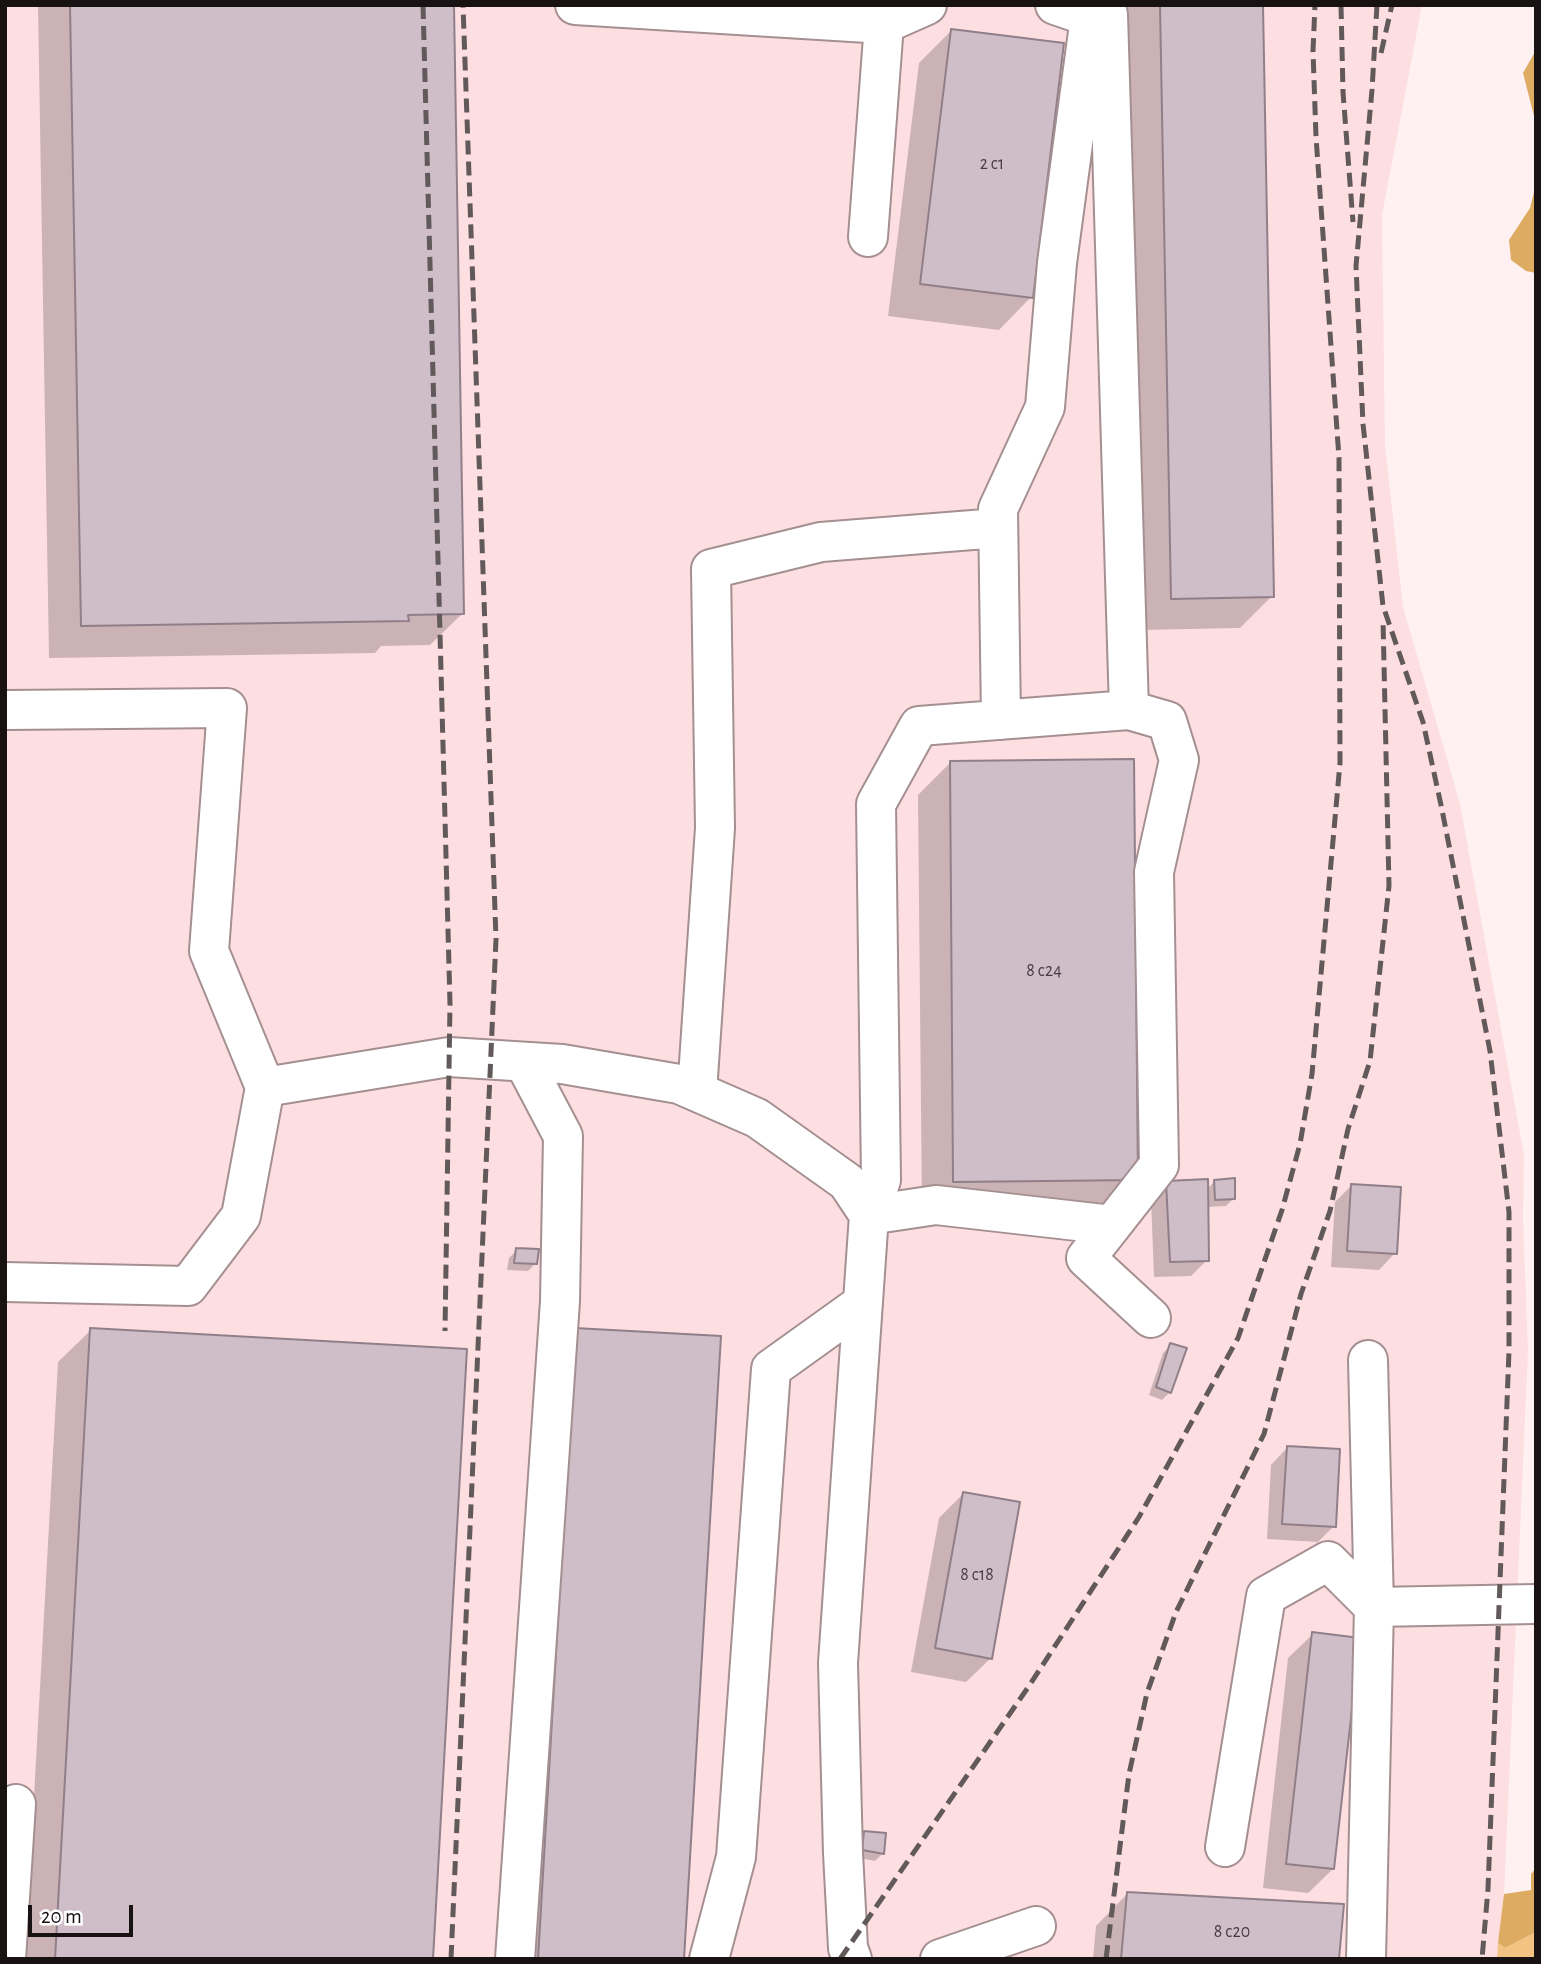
<!DOCTYPE html>
<meta charset="utf-8">
<style>
body{margin:0}
#map{position:relative;width:1541px;height:1964px;overflow:hidden;background:#fff1f2;font-family:"Alegreya Sans",sans-serif}
canvas{display:block}
.frame{position:absolute;inset:0;border:7px solid #191212;pointer-events:none}
.scale{position:absolute;left:28px;top:1905px;width:105px;height:32px;box-sizing:border-box;border:4px solid #191212;border-top:0;padding-left:9px;font-size:21px;line-height:24px;white-space:nowrap;color:#191212;-webkit-text-stroke:5px #fff;paint-order:stroke}
</style>
<div id="map">
<canvas width="1541" height="1964"></canvas>
<div class="frame"></div>
<div class="scale">20 m</div>
</div>
<script>
const context = document.querySelector('canvas').getContext('2d');
context.lineJoin = 'round';
function fill(path, color) { context.fillStyle = color; context.fill(path, 'evenodd'); }
const poly = rows => new Path2D(rows.map(r => 'M' + r).join(''));
function trace(path, color, width, dash) { context.strokeStyle = color; context.lineWidth = width; context.lineCap = dash ? 'butt' : 'round'; context.setLineDash(dash || []); context.stroke(path); }
function label(font, color, halo, rows, align = 'center') {
  context.font = font + ' "Alegreya Sans",sans-serif'; context.lineWidth = 5; context.setLineDash([]); context.textBaseline = 'middle'; context.strokeStyle = halo; context.fillStyle = color; for (const [text, x, y, turn = 0] of rows) {
    context.save(); context.translate(x, y); context.rotate((+turn || 0) * Math.PI / 180); context.textAlign = isNaN(turn) ? turn : align; if (halo) context.strokeText(text, 0, 0); context.fillText(text, 0, 0); context.restore();
  }
}
const built = poly([
 [5,5,1422,5,1382,215,1385,447,1403,607,1460,804,1524,1155,1523,1218,1528,1351,1504,1894,1497,1959,5,1959]
]);
const green = poly([
 [1536,1932,1536,1959,1497,1959,1498,1943,1505,1948]
]);
const forest = poly([
 [1536,50,1536,124,1523,73],
 [1536,184,1536,273,1526,271,1511,260,1509,240,1530,208],
 [1536,1868,1536,1932,1505,1948,1498,1943,1504,1894,1531,1890,1531,1874]
]);
const shadow = poly([
 [38,5,452,5,463,613,430,645,381,646,375,653,49,658],
 [1128,5,1262,5,1272,596,1240,628,1139,630],
 [951,31,1031,297,999,330,888,316,919,63],
 [950,763,1136,1180,1104,1212,922,1213,918,795],
 [1215,1181,1234,1198,1226,1206,1207,1207,1207,1260,1191,1276,1154,1277,1151,1199,1167,1183,1207,1189],
 [1351,1186,1395,1253,1379,1270,1331,1267,1335,1202],
 [517,1250,536,1263,528,1271,507,1270,509,1258],
 [91,1330,431,1959,25,1959,58,1362],
 [1171,1345,1170,1392,1162,1400,1149,1395,1163,1353],
 [543,1362,682,1959,508,1959],
 [1287,1448,1334,1526,1318,1542,1267,1539,1271,1465],
 [963,1494,991,1658,966,1682,911,1672,939,1518],
 [1313,1634,1333,1869,1308,1893,1263,1888,1288,1658],
 [865,1833,882,1854,875,1861,855,1857,857,1841],
 [1128,1893,1337,1959,1093,1959,1096,1926]
]);
const building = poly([
 [70,5,454,5,464,614,408,615,409,621,81,626,70,5],
 [1160,5,1263,5,1274,597,1171,599,1160,5],
 [951,29,1064,43,1033,298,920,284,951,29],
 [1134,759,1138,1180,953,1182,950,761,1134,759],
 [1235,1178,1235,1199,1215,1200,1214,1180,1235,1178],
 [1208,1179,1209,1261,1170,1262,1166,1181,1208,1179],
 [1351,1184,1401,1187,1397,1254,1347,1251,1351,1184],
 [516,1248,539,1249,537,1264,514,1263,516,1248],
 [90,1328,467,1349,433,1959,55,1959,90,1328],
 [575,1328,721,1336,684,1959,538,1959,575,1328],
 [1170,1343,1187,1348,1171,1393,1156,1387,1170,1343],
 [1287,1446,1340,1449,1336,1527,1282,1524,1287,1446],
 [963,1492,1020,1502,992,1659,935,1648,963,1492],
 [1312,1632,1360,1638,1334,1869,1286,1864,1312,1632],
 [864,1831,886,1833,884,1854,862,1850,864,1831],
 [1127,1892,1344,1904,1339,1959,1121,1959,1127,1892]
]);
const minor = poly([
 [575,5,884,24,868,237],
 [1055,5,1090,17],
 [1108,14,1129,710],
 [884,24,927,5],
 [5,710,227,708,209,951,265,1087,241,1216,188,1286,5,1282],
 [1001,720,998,509,1045,407,1057,263,1090,17,1087,5],
 [265,1087,449,1057,562,1064,679,1084,757,1118,847,1182,869,1215,838,1663,843,1853,848,1948,852,1959],
 [697,1092,715,828,711,569,821,542,998,528],
 [1112,1225,936,1205,869,1215,881,1180,876,804,919,726,1129,710,1167,721,1179,760,1154,872,1159,1165,1112,1225,1086,1258,1151,1318],
 [1225,1847,1266,1596,1328,1561,1374,1607,1536,1604],
 [6,1959,16,1804],
 [515,1959,560,1301,563,1136,524,1062],
 [709,1959,736,1857,771,1369,863,1303],
 [940,1959,1036,1926],
 [1366,1959,1374,1607,1368,1360]
]);
const rail = poly([
 [423,5,450,1004,445,1331],
 [1341,5,1343,92,1353,222],
 [1377,5,1372,90,1356,266,1363,424,1383,606,1423,722,1441,805,1490,1051,1509,1212,1509,1351,1488,1889,1482,1959],
 [1381,53,1392,5],
 [451,1959,496,939,463,5],
 [840,1959,1029,1686,1139,1517,1238,1338,1282,1210,1300,1144,1312,1074,1340,763,1339,458,1316,137,1313,51,1315,5],
 [1106,1959,1129,1774,1147,1693,1176,1612,1264,1434,1301,1294,1330,1211,1348,1129,1370,1061,1389,886,1383,620]
]);
const numberNames = [
 ["2 с1",992,164],
 ["8 с24",1044,971],
 ["8 с18",977,1575],
 ["8 с20",1232,1932]
];
fill(built, '#fedfe1');
fill(green, '#f2c383');
fill(forest, '#deab63');
fill(shadow, '#0003');
fill(building, '#cfbdc8');
trace(building, '#907f89', 2);
trace(minor, '#a48f91', 42);
trace(minor, '#fff', 38);
trace(rail, '#62595a', 5, [14, 7]);
label('18px', '#463d40', null, numberNames);
</script>
